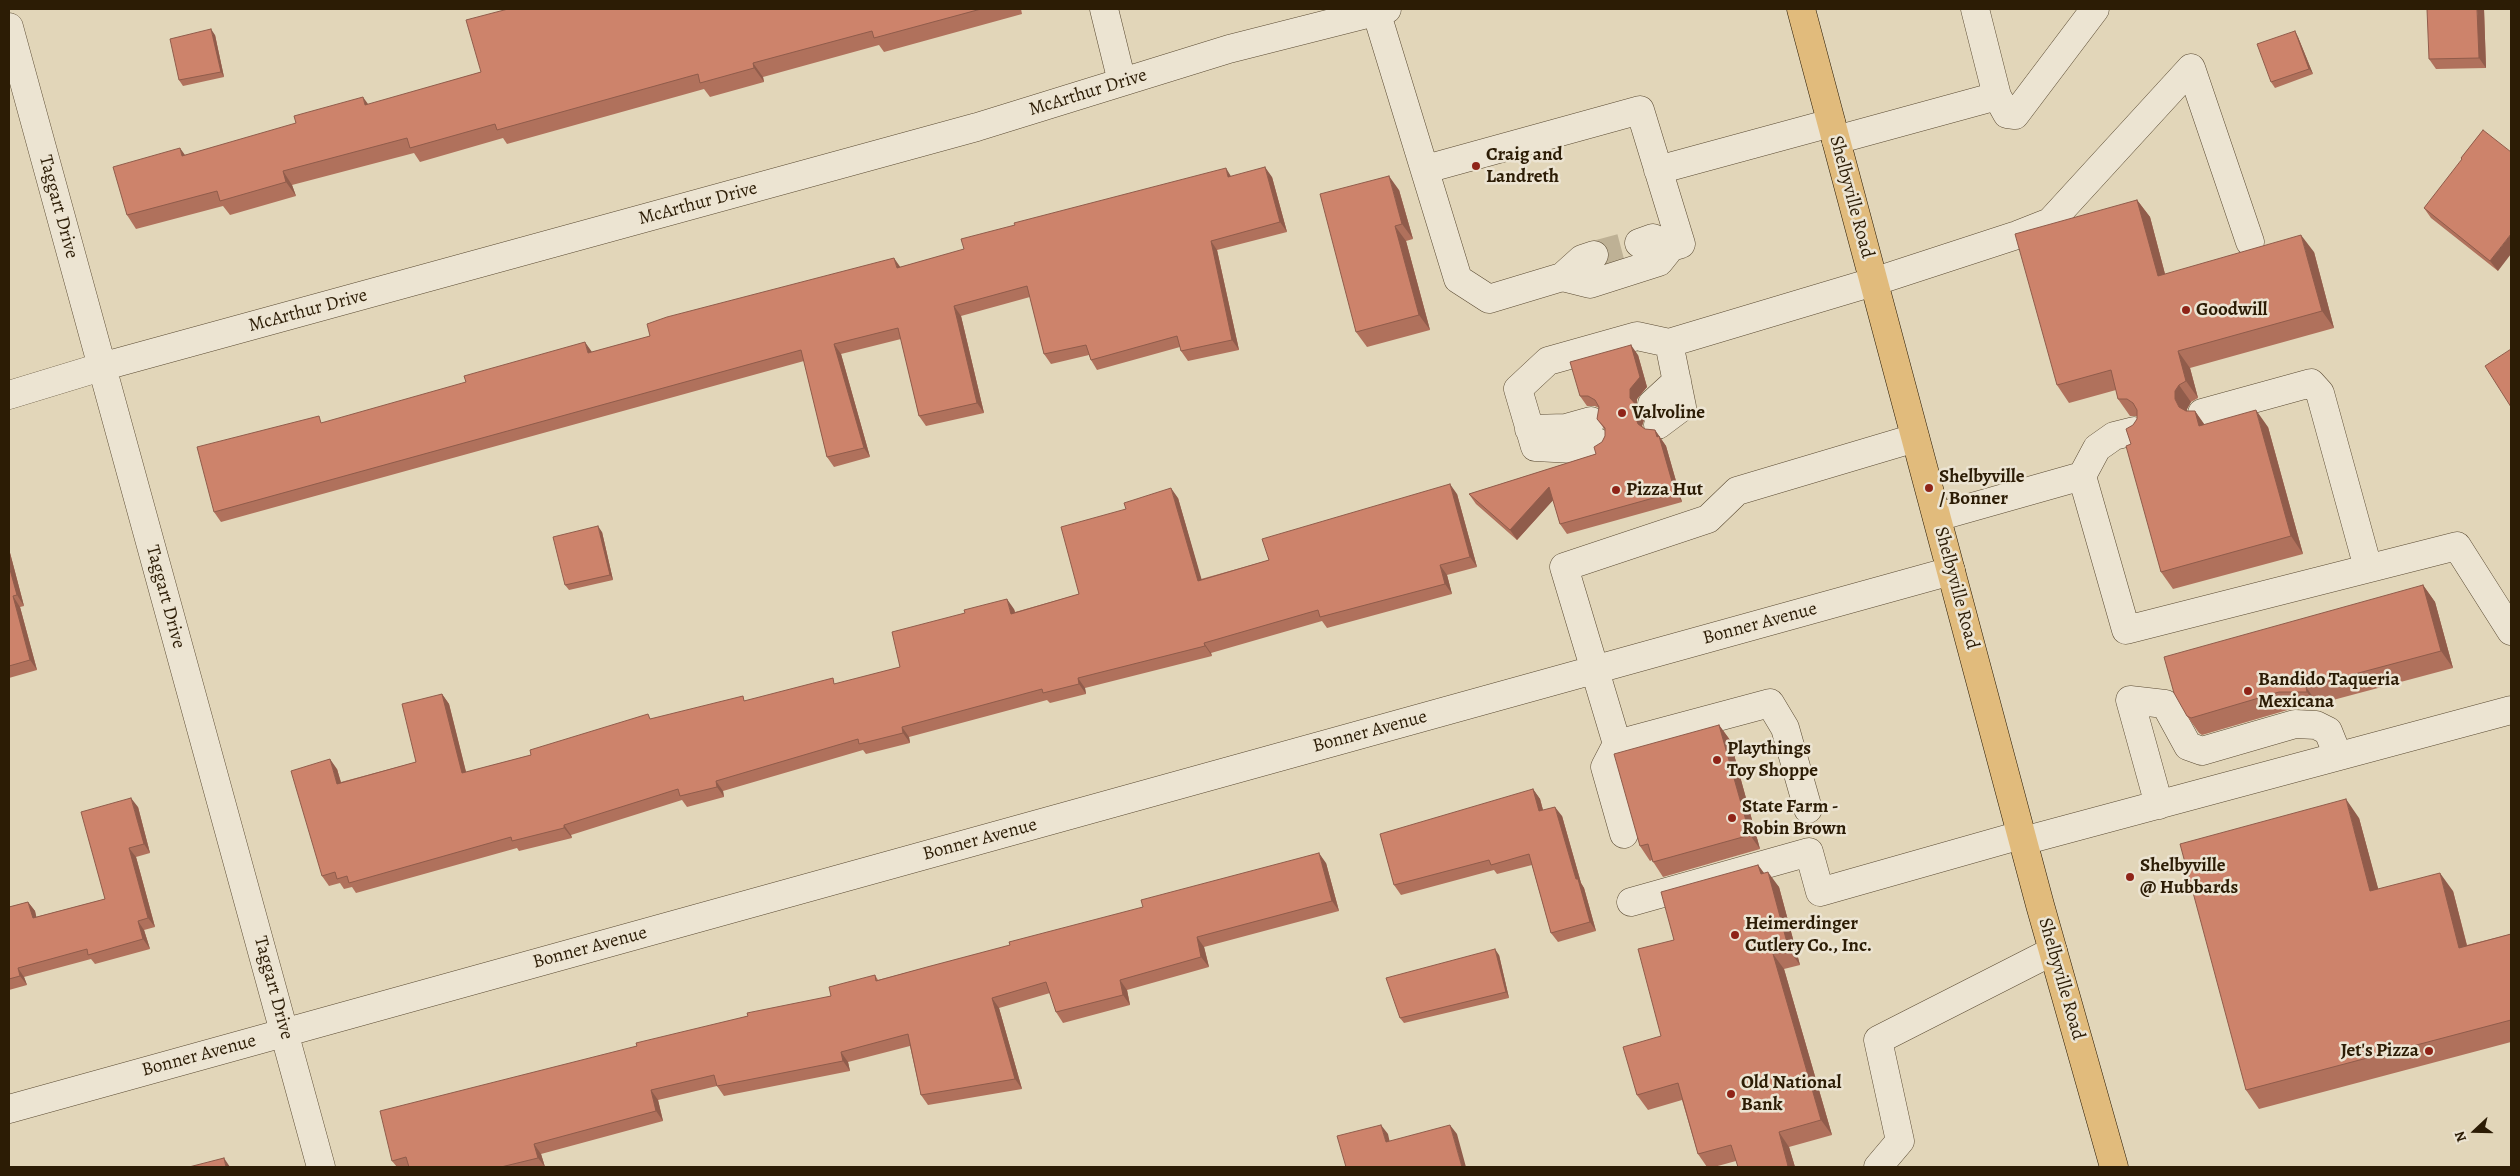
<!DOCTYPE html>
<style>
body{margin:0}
#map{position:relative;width:2520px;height:1176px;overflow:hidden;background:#e2d6b9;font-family:Alegreya,serif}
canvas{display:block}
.frame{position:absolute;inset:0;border:10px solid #2c1c05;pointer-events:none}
.north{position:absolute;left:2450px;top:1106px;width:50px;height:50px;-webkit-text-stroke:4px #ece4d2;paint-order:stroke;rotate:249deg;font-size:14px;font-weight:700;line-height:20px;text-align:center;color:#2c1c05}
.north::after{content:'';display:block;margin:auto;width:18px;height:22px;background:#2c1c05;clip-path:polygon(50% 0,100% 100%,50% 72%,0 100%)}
</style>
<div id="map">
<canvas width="2520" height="1176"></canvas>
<div class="frame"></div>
<div class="north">N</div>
</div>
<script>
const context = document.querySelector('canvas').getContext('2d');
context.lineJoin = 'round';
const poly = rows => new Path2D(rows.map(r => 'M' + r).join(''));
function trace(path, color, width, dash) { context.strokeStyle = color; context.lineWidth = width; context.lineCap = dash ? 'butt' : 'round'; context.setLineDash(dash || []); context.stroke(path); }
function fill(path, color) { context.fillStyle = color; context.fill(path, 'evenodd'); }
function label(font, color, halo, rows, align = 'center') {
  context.font = font + ' Alegreya,serif'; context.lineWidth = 5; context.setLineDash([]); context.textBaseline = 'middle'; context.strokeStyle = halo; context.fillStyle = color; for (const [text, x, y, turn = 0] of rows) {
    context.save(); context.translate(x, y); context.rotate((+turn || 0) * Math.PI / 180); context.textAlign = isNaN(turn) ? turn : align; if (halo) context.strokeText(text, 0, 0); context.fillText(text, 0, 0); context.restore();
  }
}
const minorTunnel = poly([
 [1594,255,1639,243]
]);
const minor = poly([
 [1104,9,1122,82],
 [1376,11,1458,279,1489,299,1562,277,1582,259,1594,255],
 [9,27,321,1167],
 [1997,96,2007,114,2015,115,2095,9],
 [1836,140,1997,96,1975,9],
 [1426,169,1640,110,1681,244,1671,247,1659,262,1590,284,1562,277],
 [1658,170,1831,123],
 [1639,243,1653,238,1671,247],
 [1669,343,1873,282,2017,235,2050,222,2191,68,2250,242],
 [9,395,101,367,977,127,1229,49,1387,9],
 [1652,404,1677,381],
 [2202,413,2311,383,2320,393,2368,568],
 [1529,429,1566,428,1591,421],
 [1597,442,1574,449,1535,447,1518,389,1548,361,1637,336,1669,343,1682,407,1658,425],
 [2082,476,2097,448,2114,436,2134,431],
 [1937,517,2082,476,2126,630,2457,546,2511,631],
 [1617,744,1605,767,1624,834],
 [2159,805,2130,700,2165,704,2188,746,2202,751,2295,724,2316,725,2328,731,2338,756],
 [1808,809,1785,728,1770,703,1617,744,1564,567,1708,519,1737,491,1915,438],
 [2023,841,2511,710],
 [1631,902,1809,852,1820,892,2021,835],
 [9,1109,1951,571],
 [1878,1167,1900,1141,1878,1040,2053,951]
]);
const major = poly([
 [1801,9,2040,905,2114,1167]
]);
const wall = poly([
 [508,9,1021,9,1022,14,884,52,879,45,763,77,764,82,710,97,704,89,507,144,503,138,420,162,414,153,292,185,296,196,230,215,223,206,136,229,127,215,185,155,368,105,481,72],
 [2484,9,2486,68,2436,69,2429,59],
 [2295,31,2298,37,2313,74,2275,88,2271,82],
 [215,35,224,77,183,86,179,80],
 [2483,130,2498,271,2431,218,2424,208,2462,160,2461,158],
 [1231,176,1272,177,1287,232,1217,250,1239,350,1188,361,1181,351,1180,347,1097,370,1091,360,1089,355,1051,364,1044,354,1030,297,961,316,984,413,926,426,919,416,901,339,841,354,870,457,834,467,827,457,804,361,221,522,214,512,323,423,592,352],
 [1399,190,1413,239,1406,241,1430,330,1367,347,1356,332],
 [2137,200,2150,217,2165,274,2314,252,2334,328,2190,368,2198,398,2191,402,2187,409,2187,411,2195,411,2204,425,2268,427,2303,554,2173,589,2161,572,2131,444,2133,425,2137,419,2137,416,2130,416,2118,399,2116,390,2069,403,2057,385],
 [1638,355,1647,387,1637,399,1637,406,1645,417,1642,426,1645,429,1655,430,1666,446,1682,502,1567,534,1560,524,1553,500,1517,540,1476,504,1469,494,1596,454,1605,436,1605,430,1597,419,1599,408,1595,406,1587,406,1580,396],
 [1457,494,1477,567,1447,575,1452,594,1327,628,1322,621,1211,653,1212,656,1085,688,1086,694,1050,703,1047,700,909,737,910,743,866,754,863,750,723,791,724,797,687,807,682,800,571,835,572,838,519,851,517,848,356,893,352,887,344,889,340,883,329,886,322,876,337,769,341,782,416,762,442,694,449,704,466,772,531,755,652,719,837,684,900,667,1014,609,1015,612,1079,594,1178,498,1201,579,1269,560],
 [602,532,613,580,569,590,565,585],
 [9,549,24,606,20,607,37,670,9,678],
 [2423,585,2435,602,2453,668,2318,704,2319,709,2291,709,2202,735,2199,733,2187,716],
 [1719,725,1730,740,1760,849,1663,877,1652,860,1650,861,1640,846],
 [1533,789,1540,799,1543,810,1562,816,1581,883,1584,888,1596,931,1558,942,1551,933,1532,865,1497,874,1494,870,1401,895,1394,885],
 [138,807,150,853,136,857,155,927,144,930,150,949,95,964,91,959,24,977,27,985,9,990,9,907,28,902,35,911,36,917,105,899],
 [2359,818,2378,889,2453,891,2467,945,2511,934,2511,1042,2259,1109,2246,1090],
 [1326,863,1339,911,1204,947,1209,967,1127,990,1130,1005,1063,1023,1056,1012,1050,993,999,1008,1022,1089,928,1105,921,1095,910,1046,848,1062,850,1071,724,1096,717,1086,658,1100,663,1121,541,1154,545,1167,397,1167,392,1161,637,1046,748,1016,831,996,875,975,878,980],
 [1758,865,1764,873,1779,887,1800,965,1784,969,1832,1135,1789,1147,1795,1167,1738,1167,1736,1161,1714,1167,1707,1167,1698,1154,1682,1100,1648,1110,1637,1095,1661,1036,1674,940],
 [1499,955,1509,998,1404,1023,1400,1018]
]);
const shadedWall = poly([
 [2477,9,2484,9,2486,68,2479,58],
 [211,29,215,35,224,77,221,72],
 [2295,31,2298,37,2313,74,2309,69],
 [753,63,763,77,764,82,754,68],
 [363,97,373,111,365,105],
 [180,148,190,162,182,156],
 [1265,167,1272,177,1287,232,1280,222],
 [1226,168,1232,178,1228,177],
 [283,171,292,185,296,196,286,182],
 [1389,176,1399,190,1413,239,1402,224],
 [2137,200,2150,217,2170,293,2158,276],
 [1395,226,1406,241,1430,330,1419,315],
 [2511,234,2511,254,2498,271,2490,261],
 [2301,235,2314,252,2334,328,2322,311],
 [1211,241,1217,250,1239,350,1232,340],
 [894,258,901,268,897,268],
 [954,306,961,316,984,413,977,403],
 [585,342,592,352,588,353],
 [834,344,841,354,870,457,864,448],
 [1631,345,1638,355,1647,387,1637,399,1637,408,1630,398],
 [2178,351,2190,368,2198,398,2186,381],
 [2179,385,2191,402,2187,409,2187,417,2179,407,2175,399,2175,391],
 [1638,407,1645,417,1642,426,1645,434,1638,424,1635,416],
 [2256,410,2268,427,2303,554,2291,536],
 [2195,411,2207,428,2199,426],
 [1655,430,1666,446,1682,502,1675,492],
 [1450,484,1457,494,1477,567,1470,557],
 [1549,487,1556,497,1517,540,1510,530],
 [1171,488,1178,498,1205,591,1198,581],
 [598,526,602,532,613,580,610,575],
 [9,549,24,606,17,595,9,566],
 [1440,565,1447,575,1452,594,1445,584],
 [2423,585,2435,602,2453,668,2441,651],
 [13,596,20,607,37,670,30,660],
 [1007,599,1014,609,1018,624,1011,614],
 [1204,643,1211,653,1212,656,1205,646],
 [1078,678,1085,688,1086,694,1079,684],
 [2306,687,2318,704,2319,709,2307,692],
 [442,694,449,704,469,784,462,773],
 [1719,725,1730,740,1760,849,1750,835],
 [902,727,909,737,910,743,903,733],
 [330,759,337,769,344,794,337,784],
 [716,781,723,791,724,797,717,787],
 [1533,789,1540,799,1546,821,1539,811],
 [131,798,138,807,150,853,144,844],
 [2346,799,2359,818,2384,910,2370,891],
 [1555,807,1562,816,1581,883,1584,888,1596,931,1590,922,1576,879],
 [564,825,571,835,572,838,564,828],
 [129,848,136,857,155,927,148,918],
 [1319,853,1326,863,1339,911,1332,901],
 [1758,865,1769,880,1761,874],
 [1768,872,1779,887,1800,965,1789,950],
 [2440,873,2453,891,2472,966,2459,948],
 [28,902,35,911,39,928,33,918],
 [138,921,144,930,150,949,143,939],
 [1197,937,1204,947,1209,967,1201,957],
 [1495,949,1499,955,1509,998,1506,992],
 [1773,954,1784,969,1832,1135,1821,1120],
 [18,968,24,977,27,985,20,976],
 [1120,980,1127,990,1130,1005,1123,995],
 [992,998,999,1008,1022,1089,1015,1079],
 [841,1052,848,1062,850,1071,843,1061],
 [651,1090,658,1100,663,1121,656,1111],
 [1381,1125,1388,1134,1392,1152,1386,1142],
 [1450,1125,1457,1134,1466,1167,1462,1167],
 [1779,1132,1789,1147,1795,1167,1789,1167,1788,1166],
 [534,1144,541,1154,545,1167,538,1158],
 [224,1158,230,1167,226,1167]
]);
const building = poly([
 [508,9,981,9,874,38,872,31,753,63,754,68,700,83,698,74,497,130,495,124,410,148,407,138,283,171,286,182,220,201,217,191,127,215,113,167,180,148,182,156,296,123,294,116,363,97,365,105,481,72,466,20,508,9],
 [2427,9,2477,9,2479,58,2429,59,2427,9],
 [211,29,221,72,179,80,170,39,211,29],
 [2295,31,2309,69,2271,82,2257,44,2295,31],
 [2483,130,2511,152,2511,234,2490,261,2424,208,2462,159,2461,158,2483,130],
 [1265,167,1280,222,1211,241,1232,340,1181,351,1177,336,1091,360,1086,345,1044,354,1027,286,954,306,977,403,919,416,898,328,834,344,864,448,827,457,801,350,214,512,197,447,319,416,321,423,466,382,464,376,585,342,588,353,650,336,647,324,667,317,894,258,897,268,964,249,961,239,1015,225,1014,223,1226,168,1228,177,1265,167],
 [1389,176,1402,224,1395,226,1419,315,1356,332,1320,194,1389,176],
 [2137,200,2158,276,2301,235,2322,311,2178,351,2186,381,2179,385,2175,391,2175,399,2179,407,2186,411,2195,411,2199,426,2256,410,2291,536,2161,572,2126,446,2131,444,2126,429,2133,425,2137,419,2137,410,2133,403,2127,399,2118,399,2111,370,2057,385,2015,234,2137,200],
 [1631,345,1640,377,1630,389,1630,398,1638,407,1635,416,1638,424,1645,429,1655,430,1657,437,1659,436,1675,492,1560,524,1549,487,1510,530,1469,494,1596,454,1594,447,1602,442,1605,436,1605,428,1597,419,1599,407,1595,400,1588,396,1580,396,1570,362,1631,345],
 [2511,349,2511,407,2485,366,2511,349],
 [1450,484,1470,557,1440,565,1445,584,1320,617,1318,610,1204,643,1205,646,1078,678,1079,684,1043,693,1042,689,902,727,903,733,859,744,858,739,716,781,717,787,680,796,678,789,564,825,564,828,512,841,511,837,349,883,347,876,337,879,335,872,322,876,291,771,330,759,337,784,416,762,402,704,442,694,462,773,531,755,530,750,648,714,650,719,743,696,744,701,833,678,834,684,900,667,892,632,965,613,964,610,1007,599,1011,614,1079,594,1061,527,1126,509,1124,503,1171,488,1198,581,1269,560,1262,539,1450,484],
 [598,526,610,575,565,585,553,537,598,526],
 [9,566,17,595,13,596,30,660,9,666,9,566],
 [2423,585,2441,651,2306,687,2307,692,2279,692,2191,718,2187,716,2174,693,2164,657,2423,585],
 [1719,725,1750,835,1653,862,1648,844,1640,846,1614,754,1719,725],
 [1533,789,1539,811,1555,807,1576,879,1578,879,1590,922,1551,933,1529,854,1491,865,1489,860,1394,885,1380,834,1533,789],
 [131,798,144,844,129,848,148,918,138,921,143,939,88,955,87,949,18,968,20,976,9,979,9,907,28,902,33,918,105,899,81,812,131,798],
 [2346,799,2370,891,2440,873,2459,948,2511,934,2511,1020,2246,1090,2180,844,2346,799],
 [1319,853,1332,901,1197,937,1201,957,1120,980,1123,995,1056,1012,1046,982,992,998,1015,1079,921,1095,908,1034,841,1052,843,1061,717,1086,714,1075,651,1090,656,1111,534,1144,538,1158,501,1167,409,1167,406,1157,392,1161,380,1111,637,1046,636,1043,748,1016,747,1013,831,996,829,987,875,975,876,981,927,967,1010,945,1009,942,1143,907,1141,900,1319,853],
 [1758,865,1761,874,1768,872,1789,950,1773,954,1821,1120,1779,1132,1788,1166,1785,1167,1738,1167,1731,1145,1698,1154,1678,1083,1637,1095,1623,1047,1661,1036,1638,949,1674,940,1661,892,1758,865],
 [1495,949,1506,992,1400,1018,1386,978,1495,949],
 [1381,1125,1386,1142,1450,1125,1462,1167,1346,1167,1337,1136,1381,1125],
 [224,1158,226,1167,189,1167,224,1158]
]);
const markers = [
 [1476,166,5,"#8f2418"],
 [2186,310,5,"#8f2418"],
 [1622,413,5,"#8f2418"],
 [1929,488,5,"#8f2418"],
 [1616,490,5,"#8f2418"],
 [2248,691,5,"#8f2418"],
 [1717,760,5,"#8f2418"],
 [1732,818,5,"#8f2418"],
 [2130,877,5,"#8f2418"],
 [1735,935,5,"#8f2418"],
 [2429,1051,5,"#8f2418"],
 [1731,1094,5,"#8f2418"]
];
const streetNames = [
 ["McArthur Drive",1088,93,-17],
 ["Shelbyville Road",1851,197,75],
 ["McArthur Drive",698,204,-15],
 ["Taggart Drive",58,207,75],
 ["McArthur Drive",308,311,-15],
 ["Shelbyville Road",1956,588,75],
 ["Taggart Drive",165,597,75],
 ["Bonner Avenue",1760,624,-15],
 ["Bonner Avenue",1370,732,-15],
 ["Bonner Avenue",980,840,-15],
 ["Bonner Avenue",590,948,-15],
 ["Shelbyville Road",2061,979,74],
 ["Taggart Drive",273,988,75],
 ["Bonner Avenue",199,1056,-15]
];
const poiNames = [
 ["Craig and",1486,155],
 ["Landreth",1486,177],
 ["Goodwill",2196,310],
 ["Valvoline",1632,413],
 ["Shelbyville",1939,477],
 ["/ Bonner",1939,499],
 ["Pizza Hut",1626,490],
 ["Bandido Taqueria",2258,680],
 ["Mexicana",2258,702],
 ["Playthings",1727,749],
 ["Toy Shoppe",1727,771],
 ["State Farm -",1742,807],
 ["Robin Brown",1742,829],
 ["Shelbyville",2140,866],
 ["@ Hubbards",2140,888],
 ["Heimerdinger",1745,924],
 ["Cutlery Co., Inc.",1745,946],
 ["Jet's Pizza",2419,1051,"right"],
 ["Old National",1741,1083],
 ["Bank",1741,1105]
];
trace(minorTunnel, '#beb195', 28, [28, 14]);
trace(minor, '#5a4a32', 29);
trace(major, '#2c1c05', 29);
trace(minor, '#ece4d2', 28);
trace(major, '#e1bb7c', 28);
fill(wall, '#b0715c');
fill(shadedWall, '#905c4b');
fill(building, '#cd836b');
trace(building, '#905c4b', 1);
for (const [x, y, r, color] of markers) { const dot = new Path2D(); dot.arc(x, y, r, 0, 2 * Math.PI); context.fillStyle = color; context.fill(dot); trace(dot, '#ece4d2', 2); }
label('19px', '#2c1c05', '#ece4d2', streetNames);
label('bold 19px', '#2c1c05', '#ece4d2', poiNames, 'left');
</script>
